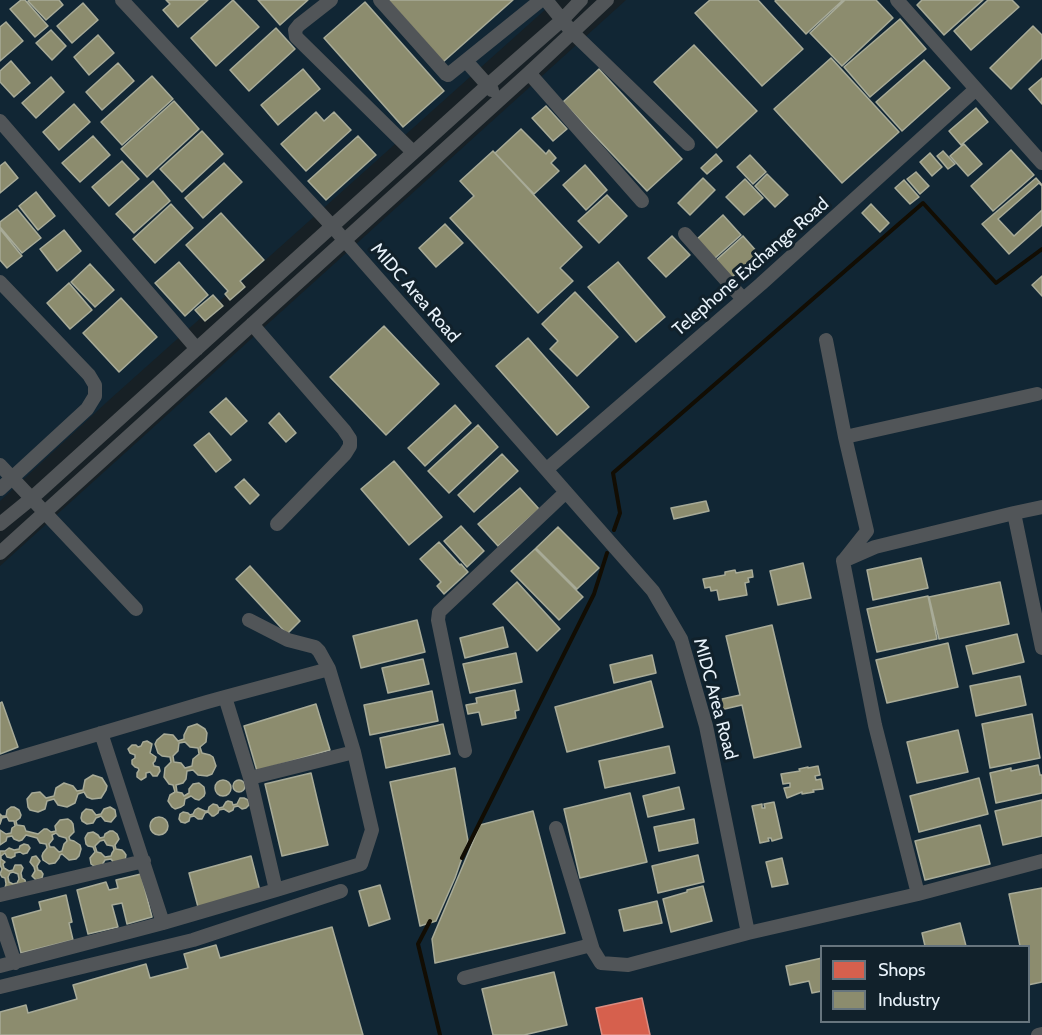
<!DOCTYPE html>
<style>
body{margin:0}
#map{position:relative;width:1042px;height:1035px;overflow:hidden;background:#172025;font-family:Cabin,sans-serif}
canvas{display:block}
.legend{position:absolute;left:820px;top:945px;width:210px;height:78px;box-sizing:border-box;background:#11212b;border:2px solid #67757e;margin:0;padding:8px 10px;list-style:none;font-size:18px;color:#e8f2fa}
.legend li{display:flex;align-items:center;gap:12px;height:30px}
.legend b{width:30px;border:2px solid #67757e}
</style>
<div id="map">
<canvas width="1042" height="1035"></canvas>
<ul class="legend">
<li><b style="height:16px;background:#d6604d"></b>Shops</li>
<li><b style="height:16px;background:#8c8c6e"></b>Industry</li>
</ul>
</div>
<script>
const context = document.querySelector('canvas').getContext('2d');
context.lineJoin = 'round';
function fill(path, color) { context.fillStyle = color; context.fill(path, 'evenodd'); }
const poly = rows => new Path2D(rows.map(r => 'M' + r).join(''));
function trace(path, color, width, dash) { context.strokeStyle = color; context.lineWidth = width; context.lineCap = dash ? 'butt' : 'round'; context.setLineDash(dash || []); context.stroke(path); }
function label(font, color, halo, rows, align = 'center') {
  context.font = font + ' Cabin,sans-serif'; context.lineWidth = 6; context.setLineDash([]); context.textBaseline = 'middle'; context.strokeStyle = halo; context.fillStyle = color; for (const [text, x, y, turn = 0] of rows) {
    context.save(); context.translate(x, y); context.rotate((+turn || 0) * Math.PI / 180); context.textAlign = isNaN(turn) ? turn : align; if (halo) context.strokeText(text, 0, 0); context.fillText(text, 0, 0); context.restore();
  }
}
const built = poly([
 [0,0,556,0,108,401,0,501],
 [626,0,1042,0,1042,1035,0,1035,0,566],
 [822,946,1028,946,1028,1022,822,1022]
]);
const shops = poly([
 [642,998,650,1035,602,1035,596,1008,642,998]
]);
const industry = poly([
 [21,0,25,0,48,26,35,37,10,9,21,0],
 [30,0,59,0,63,5,46,20,28,1,30,0],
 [166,0,208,0,178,27,163,10,170,4,166,0],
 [233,0,259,27,216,66,191,38,233,0],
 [258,0,308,0,280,25,258,0],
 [388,0,513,0,443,62,388,0],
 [710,0,758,0,803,49,762,86,695,13,710,0],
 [776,0,843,0,806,34,775,1,776,0],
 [845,0,876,0,893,18,842,66,810,33,845,0],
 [922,0,983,0,944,35,917,5,922,0],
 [988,0,1012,0,1019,7,971,50,954,31,988,0],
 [365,2,444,91,403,127,324,38,365,2],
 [83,3,98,20,72,43,57,26,83,3],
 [900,19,926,49,870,97,844,67,900,19],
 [6,22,23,41,0,61,0,27,6,22],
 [1033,26,1042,35,1042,58,1011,89,990,68,1033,26],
 [276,28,295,49,249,91,230,70,276,28],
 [51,30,66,46,52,60,36,43,51,30],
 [98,35,114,53,89,75,74,57,98,35],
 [694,45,757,111,717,148,654,82,694,45],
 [831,58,899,132,842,183,774,109,831,58],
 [924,60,950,88,902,131,876,102,924,60],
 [11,61,30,83,14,97,0,82,0,71,11,61],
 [118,63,134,81,102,110,86,92,118,63],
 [303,69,320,89,278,125,261,105,303,69],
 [599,69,682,159,647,191,563,102,599,69],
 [152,76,173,99,122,145,101,122,152,76],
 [51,77,64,92,36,118,22,103,51,77],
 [1042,78,1042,104,1029,89,1042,78],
 [174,101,199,129,147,177,121,149,174,101],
 [74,104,90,122,59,150,43,132,74,104],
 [546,106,567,129,553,141,532,118,546,106],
 [976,108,988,122,961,145,949,131,976,108],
 [316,112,324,121,334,112,351,130,306,171,281,144,316,112],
 [521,129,546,154,549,150,556,158,551,163,559,171,534,194,495,153,521,129],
 [202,131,223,154,182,192,160,169,202,131],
 [93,136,110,155,80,182,62,163,93,136],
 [358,136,376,155,326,200,308,181,358,136],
 [964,144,982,164,968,176,950,156,964,144],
 [1011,150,1034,175,993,211,971,186,1011,150],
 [493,151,582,247,560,268,573,281,538,313,450,218,474,196,460,181,493,151],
 [943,151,955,164,948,169,937,156,943,151],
 [930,153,942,167,932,176,920,162,930,153],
 [716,154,722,161,707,174,701,168,716,154],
 [750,155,766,172,753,184,737,167,750,155],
 [122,161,139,179,109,206,92,187,122,161],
 [5,162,18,178,0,193,0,166,5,162],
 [224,163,242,182,203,218,185,198,224,163],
 [585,165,607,190,586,210,563,185,585,165],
 [916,172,929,186,920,194,907,179,916,172],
 [767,174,788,195,775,207,755,186,767,174],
 [703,178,715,190,690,215,678,203,703,178],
 [1036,178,1042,185,1042,225,1009,254,982,224,1036,178],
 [745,179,763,198,744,215,726,197,745,179],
 [904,180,919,197,910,204,895,188,904,180],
 [153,181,170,201,134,233,116,214,153,181],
 [1039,183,1042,186,1042,210,1014,236,998,219,1039,183],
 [36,192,55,216,38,230,19,206,36,192],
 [607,195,627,216,599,243,578,221,607,195],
 [171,204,193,228,155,263,133,239,171,204],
 [871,204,889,223,880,232,862,213,871,204],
 [17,209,41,238,22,253,0,227,0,222,17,209],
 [221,213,264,260,240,281,245,287,230,300,225,294,228,291,186,245,221,213],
 [723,215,741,235,714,259,696,240,723,215],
 [445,224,463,243,436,267,419,248,445,224],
 [0,229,22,256,7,268,0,260,0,229],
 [64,230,81,251,57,271,40,249,64,230],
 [672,236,690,255,666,277,648,258,672,236],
 [743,236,758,253,730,279,714,262,743,236],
 [179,262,208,295,185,316,155,283,179,262],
 [618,262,665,317,636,342,588,287,618,262],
 [90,264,114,290,95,307,71,282,90,264],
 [1042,276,1042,296,1032,285,1042,276],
 [69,283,92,310,70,329,47,303,69,283],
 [575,292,618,337,577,376,550,349,558,341,542,324,575,292],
 [213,295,223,306,205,321,195,310,213,295],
 [121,298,157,337,119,372,83,333,121,298],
 [384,326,439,384,386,435,330,377,384,326],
 [528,338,589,407,557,435,496,366,528,338],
 [226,398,247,421,231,435,210,412,226,398],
 [455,405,471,423,425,466,408,448,455,405],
 [279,413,296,433,286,442,269,423,279,413],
 [478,425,498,447,449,493,428,471,478,425],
 [209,433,231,460,216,472,194,445,209,433],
 [502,454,518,471,474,512,458,495,502,454],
 [394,461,442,517,409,545,361,489,394,461],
 [244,479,259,495,250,504,235,487,244,479],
 [520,488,539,509,498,546,478,524,520,488],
 [706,501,709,511,674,519,671,508,706,501],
 [461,526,484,551,467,567,444,541,461,526],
 [558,527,599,568,577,589,536,548,558,527],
 [439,542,460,565,461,564,468,572,444,594,437,586,441,582,420,559,439,542],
 [535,549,583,597,559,620,511,571,535,549],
 [921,558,928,588,873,600,867,570,921,558],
 [803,563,811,598,778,605,770,571,803,563],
 [250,566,300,621,287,634,236,579,250,566],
 [735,570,736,573,752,570,753,577,748,578,749,582,745,583,747,595,719,600,717,590,711,591,710,587,705,588,703,579,725,575,725,572,735,570],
 [517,582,560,629,537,651,493,604,517,582],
 [1000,582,1009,624,939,639,929,597,1000,582],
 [928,596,937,639,877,652,867,609,928,596],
 [417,620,425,652,361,668,353,636,417,620],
 [772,625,801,747,754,758,742,705,716,711,713,701,740,695,726,636,772,625],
 [503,627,508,647,465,658,460,638,503,627],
 [1017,634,1024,662,973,674,966,646,1017,634],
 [948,643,958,687,887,703,876,660,948,643],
 [516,653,522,682,470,693,463,664,516,653],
 [652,655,656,673,614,683,610,665,652,655],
 [423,659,429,684,388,693,382,668,423,659],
 [1020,676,1026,705,976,716,970,686,1020,676],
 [651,681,663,727,567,752,555,707,651,681],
 [515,690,519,710,515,711,516,718,482,725,479,712,468,714,466,705,477,703,476,698,515,690],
 [432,691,438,721,370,735,364,705,432,691],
 [2,702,18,747,0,754,0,703,2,702],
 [316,704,330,750,257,771,244,726,316,704],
 [1032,714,1040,758,990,768,982,724,1032,714],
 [197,724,205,729,207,733,206,742,200,747,202,753,210,755,213,757,216,766,212,774,207,776,198,775,193,770,187,771,186,779,183,783,176,785,177,792,182,793,184,796,189,793,189,789,193,784,199,783,204,787,205,793,204,796,199,800,195,799,191,796,185,799,184,805,181,807,175,809,172,807,168,801,170,795,175,792,173,785,169,784,164,777,165,768,171,762,170,757,162,756,158,753,155,744,157,740,164,734,173,735,178,741,184,739,184,735,188,727,197,724],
 [185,742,190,747,198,748,199,754,193,759,192,766,185,768,181,763,174,762,173,756,178,751,179,743,185,742],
 [443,724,450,754,386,768,380,738,443,724],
 [958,730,968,772,917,783,907,742,958,730],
 [147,741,152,744,150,753,156,757,155,761,153,763,154,766,159,767,160,771,157,776,153,776,150,772,146,773,146,777,141,780,137,777,137,773,139,770,138,768,135,767,132,764,132,760,135,758,135,755,130,753,128,749,132,745,136,745,138,747,141,746,143,742,147,741],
 [669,746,675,773,605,788,599,761,669,746],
 [1038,765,1040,775,1042,775,1042,793,996,803,990,773,1011,768,1011,771,1038,765],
 [818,766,820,775,815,776,816,780,821,779,823,789,813,790,814,792,802,794,802,792,787,798,784,788,790,787,790,783,783,784,781,774,800,771,799,769,808,767,808,768,818,766],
 [455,768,468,841,455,878,436,921,420,926,390,782,455,768],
 [311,773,328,845,282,856,265,784,311,773],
 [93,775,102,778,107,786,106,790,101,798,92,799,87,797,84,792,78,794,75,803,67,807,58,805,54,799,47,801,45,809,38,812,30,810,28,807,27,799,32,793,40,792,46,798,54,796,56,788,64,783,73,786,77,791,83,790,85,780,93,775],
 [979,778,988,814,919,832,910,796,979,778],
 '233 786a6 6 0 1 1 12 0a6 6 0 1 1-12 0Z',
 '215 788a8 8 0 1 1 16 0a8 8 0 1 1-16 0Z',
 [679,787,684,809,648,817,643,796,679,787],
 [630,793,647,862,580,878,564,809,630,793],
 [240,798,244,798,248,800,249,805,246,808,242,809,238,806,234,807,233,810,229,812,224,809,219,810,218,813,214,816,212,816,208,812,205,813,202,819,198,819,194,816,190,817,189,821,185,823,181,822,179,819,180,814,183,812,188,813,190,815,193,814,195,810,198,808,205,811,208,811,209,807,213,804,217,805,219,808,223,807,226,802,228,801,232,802,233,805,237,804,240,798],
 [1042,800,1042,836,1003,845,995,811,1042,800],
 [774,802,782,838,772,841,771,838,768,838,769,841,760,843,752,806,762,804,762,808,765,808,764,804,774,802],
 [11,807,14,807,19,810,21,815,20,818,16,821,17,825,24,826,26,831,38,834,44,829,47,829,51,832,56,831,55,826,60,820,68,819,71,821,73,824,74,832,69,837,70,840,74,841,80,845,81,849,79,856,76,859,69,860,62,854,60,855,59,858,55,863,49,864,43,860,42,856,43,853,47,848,46,844,40,843,37,838,26,835,22,840,19,841,14,839,12,836,7,837,6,841,0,845,0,830,6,834,11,833,12,828,15,826,14,821,9,821,7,817,2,818,0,824,0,814,2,816,6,816,7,810,11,807],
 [56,833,59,836,66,838,67,841,64,844,62,851,59,852,54,847,50,847,49,844,53,839,52,835,56,833],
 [110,807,115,810,116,816,111,822,105,821,101,816,96,818,93,823,87,824,82,821,81,818,82,813,86,809,92,810,96,815,101,814,104,809,110,807],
 [533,811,565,933,435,963,432,939,480,825,533,811],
 '150 826a9 9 0 1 1 18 0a9 9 0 1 1-18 0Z',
 [694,819,698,843,659,851,654,827,694,819],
 [980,825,990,864,925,880,915,841,980,825],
 [110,831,113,831,117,834,119,839,115,845,116,849,122,850,124,852,126,855,125,861,114,863,111,859,105,860,102,865,94,866,91,864,90,858,95,852,93,847,88,846,86,844,85,838,86,836,88,833,93,832,98,835,100,838,104,837,105,834,110,831],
 [104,840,107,845,113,846,114,850,112,853,111,856,105,857,101,853,97,852,95,846,100,841,104,840],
 [24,844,28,845,30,848,27,853,23,854,20,852,15,853,15,856,11,858,7,857,5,853,1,856,1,859,5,862,3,864,4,868,9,871,13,870,15,865,21,865,23,868,21,873,22,878,25,880,26,884,5,888,6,884,5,878,2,877,0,874,2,869,0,865,0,851,5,851,9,848,14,850,19,849,20,846,24,844],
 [13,872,18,874,19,879,17,883,13,884,9,882,8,877,10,873,13,872],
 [698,855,704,882,658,893,652,866,698,855],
 [36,856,40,861,37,866,38,870,41,871,43,874,42,878,36,880,32,876,35,871,34,867,30,862,32,857,36,856],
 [251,856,260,891,198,907,189,873,251,856],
 [782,858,788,884,772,887,766,862,782,858],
 [141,874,152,917,127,924,122,903,112,905,118,927,88,934,77,890,106,882,109,890,118,888,116,880,141,874],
 [380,885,390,919,369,926,359,891,380,885],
 [703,886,712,921,671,932,663,899,687,892,687,890,703,886],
 [1042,888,1042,982,1028,985,1028,946,1020,946,1009,894,1042,888],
 [66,895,72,922,69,923,73,940,21,953,12,918,41,910,39,902,66,895],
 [657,901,662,923,624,931,619,910,657,901],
 [960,923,966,946,925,946,922,933,960,923],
 [332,927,363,1035,0,1035,0,1012,26,1005,28,1013,77,999,73,985,146,964,150,978,188,968,184,954,216,945,220,958,332,927],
 [822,958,822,991,812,993,809,981,790,985,786,966,822,958],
 [554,972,567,1025,524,1035,493,1035,482,989,554,972]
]);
const stream = poly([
 [614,530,620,513,613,473,923,203,996,283,1042,249],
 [462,858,594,594,607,553],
 [430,921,418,944,440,1035]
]);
const minor = poly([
 [122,0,332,226,653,591,681,639,706,726,748,933,918,894,1042,861],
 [331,0,299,25,295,30,296,37,413,152],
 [380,0,446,74,448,75,541,0],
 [546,0,572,32,688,144],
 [897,0,1042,163],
 [466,61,492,90],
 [529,73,642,201],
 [0,121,197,349],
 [685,234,743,299],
 [0,282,89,375,95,385,95,396,87,409,0,489],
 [252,324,344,430,350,439,350,446,345,454,277,524],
 [826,340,845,437,867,531,844,560],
 [845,437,1037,394],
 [0,465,136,609],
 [547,469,761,284,976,89],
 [1014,513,1042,507],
 [0,524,32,498,488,85,562,20,581,0],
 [0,553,529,73,607,0],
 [249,620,288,640,315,647,319,651,329,669],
 [101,733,163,923],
 [465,751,438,620,439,612,566,492],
 [0,763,207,702,225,697,329,669,354,752,250,778,225,697],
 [556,828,593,950,601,963,628,965,748,933],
 [276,890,361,864,372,830,354,752],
 [918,894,875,725,843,561,875,547,1014,513,1042,648],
 [0,895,144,861],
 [0,919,15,963],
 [0,966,163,923,276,890,250,778],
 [464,978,591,945],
 [0,987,193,940,341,891],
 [1038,1035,1042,1034]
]);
const streetNames = [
 ["Telephone Exchange Road",751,267,-41],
 ["MIDC Area Road",415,293,49],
 ["MIDC Area Road",715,699,75]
];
fill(built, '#112634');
fill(shops, '#d6604d');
trace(shops, '#db8c81', 1.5);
fill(industry, '#8c8c6e');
trace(industry, '#a8ab98', 1.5);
trace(stream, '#120d03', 4);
trace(minor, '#515558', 14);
label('18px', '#e8f2fa', '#11212b', streetNames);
</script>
